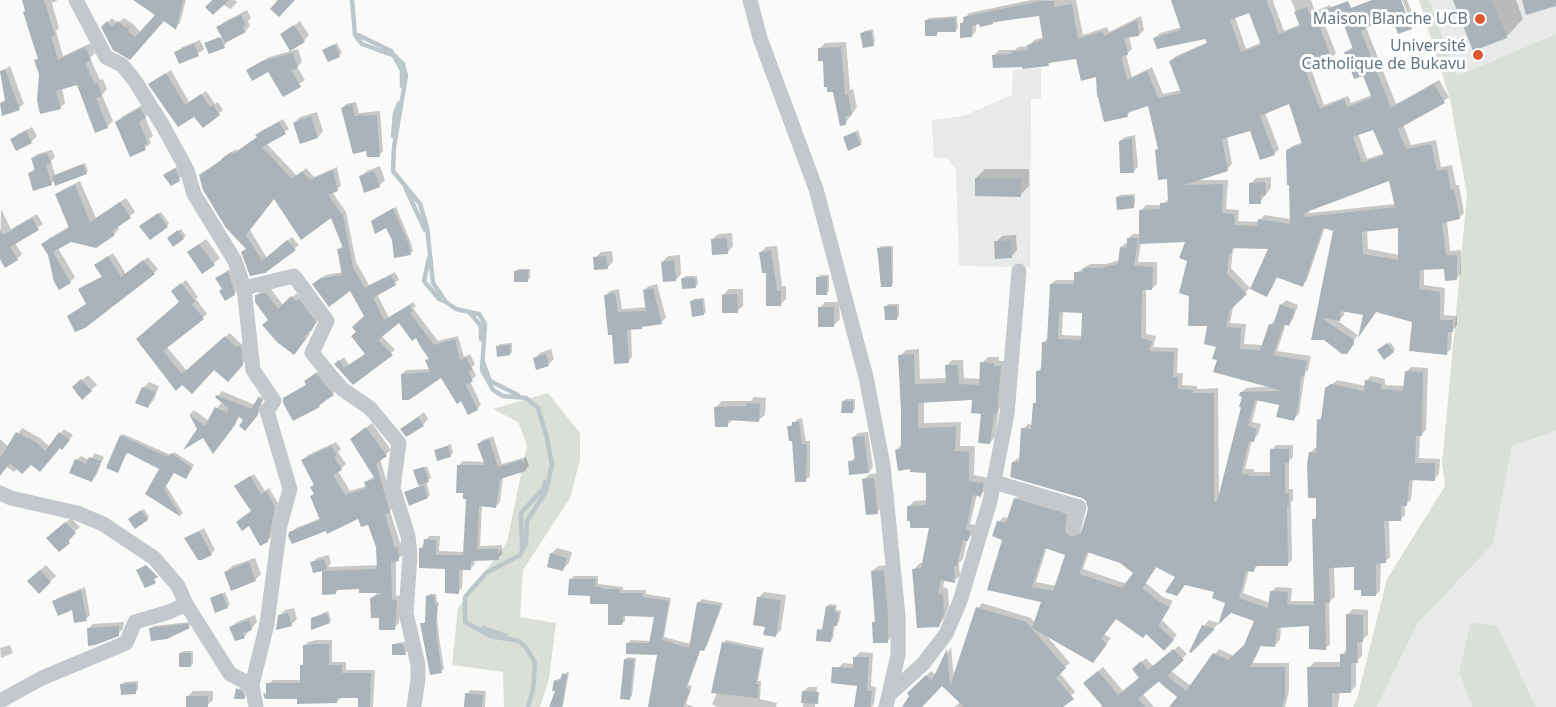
<!DOCTYPE html>
<meta charset="utf-8">
<style>
body{margin:0}
canvas{display:block;background:#fafaf8}
</style>
<canvas width="1556" height="707"></canvas>
<script>
const context = document.querySelector('canvas').getContext('2d');
context.lineJoin = 'round';
function fill(path, color) { context.fillStyle = color; context.fill(path, 'evenodd'); }
const poly = rows => new Path2D(rows.map(r => 'M' + r).join(''));
function trace(path, color, width, dash) { context.strokeStyle = color; context.lineWidth = width; context.lineCap = dash ? 'butt' : 'round'; context.setLineDash(dash || []); context.stroke(path); }
function label(font, color, halo, rows, align = 'center') {
  context.font = font + ' "Noto Sans",sans-serif'; context.lineWidth = 6; context.setLineDash([]); context.textBaseline = 'middle'; context.strokeStyle = halo; context.fillStyle = color; for (const [text, x, y, turn = 0] of rows) {
    context.save(); context.translate(x, y); context.rotate((+turn || 0) * Math.PI / 180); context.textAlign = isNaN(turn) ? turn : align; if (halo) context.strokeText(text, 0, 0); context.fillText(text, 0, 0); context.restore();
  }
}
const built = poly([
 [1429,0,1556,0,1556,34,1457,76],
 [1041,68,1041,99,1031,99,1030,267,959,266,956,170,947,158,934,158,932,120,963,116,1012,95,1013,70],
 [1556,431,1556,707,1536,707,1497,625,1472,622,1459,672,1472,707,1377,707,1417,624,1493,544,1512,446]
]);
const green = poly([
 [1419,0,1429,0,1457,76,1556,34,1556,431,1512,446,1493,544,1417,624,1377,707,1353,707,1357,699,1387,579,1445,486,1442,464,1467,195,1450,99],
 [548,393,580,433,580,460,570,498,523,570,520,617,556,623,549,679,540,707,504,707,503,672,452,665,458,608,507,542,527,445,518,422,493,409],
 [1471,622,1497,625,1536,707,1472,707,1459,672]
]);
const shadow = poly([
 [24,0,58,0,52,3,59,28,56,31,63,56,91,43,95,53,90,58,100,80,103,79,107,89,102,95,113,121,108,126,96,131,78,83,62,88,65,103,60,108,40,74,36,61,39,58],
 [138,0,186,0,180,23,175,28,165,19,135,53,103,27,112,18,118,23,124,18,133,24,141,33,158,15],
 [214,0,235,0,237,2,231,9],
 [1031,0,1076,0,1083,35,1107,27,1109,32,1141,16,1144,30,1139,35,1129,36,1132,49,1126,55,1132,77,1152,67,1163,94,1181,90,1171,61,1176,56,1208,42,1206,38,1158,48,1155,38,1160,33,1182,27,1173,0,1275,0,1273,1,1284,31,1301,24,1291,0,1311,0,1315,11,1330,5,1336,18,1325,25,1336,53,1331,58,1310,66,1324,105,1348,96,1351,103,1372,95,1364,74,1355,77,1346,52,1354,46,1342,17,1347,12,1379,0,1399,0,1411,28,1399,32,1393,16,1366,27,1396,104,1439,80,1449,97,1444,101,1403,124,1411,145,1436,140,1441,167,1452,165,1456,185,1459,185,1464,213,1459,218,1447,221,1450,251,1461,250,1461,274,1456,279,1446,279,1446,268,1424,268,1424,285,1445,288,1444,315,1457,316,1457,325,1452,331,1451,349,1446,354,1410,350,1414,320,1377,311,1360,333,1364,313,1345,310,1344,315,1338,321,1358,335,1346,352,1343,352,1324,339,1313,339,1335,230,1325,227,1307,280,1302,285,1278,276,1271,290,1266,295,1252,288,1270,248,1237,246,1233,250,1231,268,1250,288,1234,303,1230,323,1246,324,1244,344,1263,345,1270,325,1276,320,1281,305,1286,300,1298,305,1293,319,1288,324,1286,324,1277,351,1311,356,1308,370,1305,373,1299,414,1294,419,1278,416,1281,404,1258,399,1252,422,1261,424,1258,435,1252,440,1245,469,1254,469,1254,472,1272,472,1272,450,1276,445,1293,445,1293,457,1289,461,1289,489,1293,489,1293,500,1291,502,1292,560,1287,565,1258,565,1253,571,1249,570,1243,593,1270,603,1271,592,1276,587,1292,588,1291,601,1316,601,1313,520,1318,516,1317,496,1309,496,1308,464,1310,453,1315,448,1318,448,1319,420,1323,416,1327,389,1337,380,1366,386,1366,381,1371,376,1385,379,1385,385,1405,386,1406,372,1411,367,1428,368,1426,430,1420,436,1419,458,1440,459,1439,474,1434,479,1413,479,1411,500,1405,504,1405,515,1400,520,1389,520,1390,557,1385,562,1381,562,1380,590,1376,595,1362,595,1362,589,1355,589,1356,565,1334,566,1335,597,1329,602,1330,644,1325,649,1311,648,1310,625,1281,626,1280,640,1275,645,1262,644,1253,663,1289,663,1289,691,1285,707,1172,707,1179,696,1162,683,1164,680,1158,680,1142,693,1154,707,1101,707,1104,705,1085,683,1103,667,1123,691,1140,677,1134,669,1146,658,1153,666,1179,646,1187,654,1171,671,1191,686,1219,649,1234,656,1245,645,1256,621,1230,611,1222,620,1227,602,1214,597,1216,591,1186,583,1177,594,1167,591,1178,577,1157,566,1146,583,1163,597,1173,601,1162,620,1177,635,1164,649,1146,633,1143,636,1117,617,1104,634,1111,638,1093,662,1046,635,1070,663,1059,672,1075,692,1058,707,954,707,961,702,942,684,921,706,920,704,917,707,904,707,911,695,909,693,931,671,936,675,951,647,954,679,978,608,982,603,1031,618,1035,623,1043,601,988,589,1004,539,994,535,999,521,1004,517,1009,518,1015,499,1020,494,1071,509,1069,524,1071,529,1078,532,1084,530,1090,509,1088,500,1082,496,1012,475,1013,462,1018,458,1021,458,1023,429,1028,424,1033,425,1034,404,1038,400,1038,371,1043,366,1043,343,1049,337,1051,284,1056,280,1075,280,1076,273,1090,264,1106,264,1120,260,1121,247,1126,243,1128,243,1128,239,1133,234,1141,234,1141,210,1146,205,1161,205,1169,199,1169,177,1160,178,1157,150,1159,148,1149,104,1131,110,1127,116,1105,120,1098,95,1097,75,1082,79,1077,57,1052,61,1048,65,994,67,994,55,999,50,1015,50,1018,47,1029,46,1034,40,1044,37,1040,14,981,25,980,23,976,23,976,31,972,36,962,36,961,24,969,13],
 [1250,11,1262,42,1246,49,1235,17],
 [1290,102,1303,142,1292,146,1287,151,1288,184,1291,184,1291,219,1264,215,1259,222,1238,221,1239,210,1226,209,1228,180,1195,180,1227,169,1232,164,1227,136,1250,129,1261,158,1274,154,1279,149,1265,112],
 [1374,128,1384,153,1367,159,1358,133],
 [1390,179,1395,204,1309,213,1308,209],
 [1399,227,1400,255,1368,249,1367,230],
 [1187,241,1181,257,1188,260,1181,292,1191,295,1190,324,1209,325,1205,343,1217,346,1214,358,1218,359,1215,371,1273,386,1246,388,1241,393,1241,395,1243,396,1241,406,1243,406,1219,497,1218,388,1197,389,1197,386,1182,385,1183,373,1177,373,1178,348,1153,347,1156,336,1146,334,1146,289,1152,289,1157,284,1157,262,1138,262,1141,242],
 [1063,311,1084,311,1083,336,1062,335],
 [1047,547,1067,554,1056,586,1036,582],
 [1089,552,1121,562,1135,572,1127,584,1083,569],
 [1402,0,1407,0,1416,23,1413,26],
 [1455,0,1516,0,1523,19,1506,37],
 [247,10,251,18,248,21,250,26,245,31,225,41,226,44,224,46,207,44,227,35,218,27,224,22],
 [957,16,958,28,955,31,939,31,936,35,926,21,929,18],
 [300,21,309,35,304,41,282,35],
 [873,29,875,42,873,44,862,33,864,31],
 [200,40,204,49,198,54,176,53,182,47],
 [846,42,850,90,853,89,857,107,845,124,820,48,825,43],
 [337,43,342,53,339,55,324,50],
 [298,49,302,62,297,67,305,80,284,95,268,70,248,70,269,57],
 [10,66,24,104,19,108,3,114,0,104,6,99,0,72],
 [171,70,189,102,206,91,215,104,218,102,223,110,203,126,195,115,150,84],
 [356,102,359,113,380,111,383,151,379,155,368,149,342,108,346,104],
 [146,103,151,111,145,117,153,136,149,139,151,143,145,148,117,122,123,116],
 [317,112,323,131,318,137,294,123,300,117],
 [283,119,289,129,266,143,297,176,306,168,314,177,337,167,341,186,332,192,346,212,356,262,369,285,395,272,399,280,377,294,389,318,413,302,416,306,413,308,438,341,458,336,464,357,470,354,475,364,472,367,476,376,470,381,481,405,477,409,462,399,441,376,402,374,406,370,430,369,427,360,430,357,417,335,399,321,381,335,395,350,353,383,336,364,344,357,349,365,367,353,365,316,351,289,318,280,326,275,343,272,339,249,343,245,332,216,275,197,250,230,267,258,292,237,299,245,264,272,247,248,200,175,236,149,237,151,258,137,257,135,261,131],
 [32,127,37,136,31,142,12,140,18,134],
 [858,130,862,142,860,144,844,137],
 [1135,135,1138,167,1134,171,1120,141,1125,137],
 [52,150,55,157,51,161,55,175,85,163,88,171,86,173,55,180,51,184,29,173,36,168,32,159,37,154],
 [181,164,185,173,179,179,165,175],
 [380,166,385,180,379,186,361,176,367,171],
 [985,169,1029,169,1029,186,1020,195,976,178],
 [1271,177,1271,188,1260,202,1250,184,1256,178],
 [80,181,96,218,126,198,135,212,117,226,119,229,114,234,71,241,58,248,75,277,70,282,43,244,48,239,70,226,57,195,62,190],
 [1135,194,1135,204,1133,207,1117,197,1120,195],
 [396,207,411,243,413,251,410,254,393,239,386,226,376,218],
 [1,209,11,229,37,214,43,224,15,243,22,254,17,259,0,254],
 [161,212,169,223,167,226,143,224],
 [181,229,186,236,173,245,171,236],
 [732,233,733,246,728,252,712,240,718,234],
 [1016,235,1017,250,1012,256,996,242,1002,236],
 [206,239,220,258,203,272,195,247],
 [777,246,782,286,786,286,786,299,780,305,760,253,766,247],
 [881,246,893,246,893,283,891,285,879,248],
 [612,251,613,262,607,268,595,258,601,252],
 [113,253,126,274,148,257,158,269,154,273,69,316,87,303,80,289,85,285,103,276,96,265],
 [680,255,681,274,676,280,662,262,668,256],
 [230,269,237,291,234,294,224,289,220,276],
 [518,269,530,269,530,278,528,280,515,272],
 [820,275,829,275,829,291,826,294,818,278],
 [685,276,697,276,698,284,695,287,683,279],
 [186,280,198,297,196,299,207,314,167,347,187,371,230,333,241,344,244,342,246,360,232,376,214,368,192,392,138,339,180,301,177,287],
 [657,284,666,318,661,322,631,328,632,357,628,361,614,333,606,295,610,291,619,289,622,309,647,307,644,290,649,286],
 [271,289,283,305,297,293,319,317,316,324,308,332,310,334,298,349,269,320,256,296,261,291],
 [729,289,743,289,743,306,737,311,723,295],
 [704,298,706,312,703,314,691,302,694,299],
 [825,302,839,302,840,319,834,325,820,308],
 [888,304,899,304,899,316,897,318,886,307],
 [1390,342,1395,349,1393,351,1382,348],
 [512,343,512,352,510,354,498,347,500,344],
 [551,349,554,359,549,364,534,359,540,353],
 [919,349,920,379,947,378,946,366,952,360,963,360,964,378,981,379,982,363,988,357,999,357,999,361,1006,361,1003,405,999,409,995,437,990,443,983,413,974,398,924,402,924,423,961,422,960,446,975,446,974,475,988,478,986,490,980,495,977,495,970,524,976,525,973,534,967,540,963,559,959,563,960,576,954,581,945,579,943,587,948,589,949,606,944,619,938,625,914,569,920,563,923,563,931,526,908,507,914,501,928,500,927,471,896,450,902,444,900,356,906,350],
 [320,370,337,390,319,406,284,398,307,384,305,381],
 [88,375,97,385,91,390,74,387],
 [149,382,159,386,154,400,148,406,143,388],
 [222,391,255,405,264,393,266,395,262,403,262,409,249,424,240,416,218,447,199,429,190,414,194,410,209,421,221,403,227,406,217,397],
 [754,397,766,398,765,415,759,420,734,419,727,425,716,407,722,401,751,401],
 [846,399,855,399,855,409,853,412,843,401],
 [424,412,428,419,423,425,402,429],
 [802,418,806,441,810,441,810,476,806,480,789,427,798,419],
 [372,423,391,450,380,459,394,506,390,511,400,543,402,543,403,555,396,560,396,596,401,595,399,623,394,628,380,616,372,598,379,591,361,587,340,588,335,593,324,593,323,569,312,563,317,558,329,555,331,563,328,567,378,565,377,547,369,523,358,516,326,529,290,533,296,528,321,518,312,487,315,483,303,460,308,455,336,442,341,449,338,452,346,464,338,471,350,491,366,486,365,482,375,476,357,435],
 [22,428,40,438,50,447,64,429,73,435,66,444,31,463,18,468,14,472,0,462,0,439,9,447],
 [868,432,873,467,869,472,849,462,856,457,854,437,858,433],
 [123,434,171,455,174,452,194,465,188,475,174,471,166,486,183,513,181,515,147,494,161,469,127,452,118,471,121,436],
 [493,436,502,464,526,457,529,466,525,470,503,477,500,502,496,506,482,505,480,546,502,545,502,554,498,558,474,559,475,564,471,568,463,568,462,588,458,592,447,567,421,548,429,536,440,536,439,551,465,552,468,497,459,465,463,461,485,462,478,444,483,440],
 [451,444,453,453,450,456,436,450],
 [95,453,104,457,96,476,91,480,76,460,81,456,90,460],
 [427,466,431,478,426,481,430,495,427,497,406,492,419,486,415,471],
 [880,473,883,507,877,512,864,479,870,474],
 [254,474,265,491,269,488,278,503,271,537,267,541,240,483],
 [144,509,149,517,147,519,132,516],
 [71,518,80,527,71,535,73,537,59,550,53,534],
 [204,528,215,550,211,554,186,539],
 [557,548,572,552,569,563,563,569,551,554],
 [255,558,261,574,255,580,226,572,232,566],
 [46,565,56,576,39,592,35,575],
 [889,565,893,635,888,641,874,623,876,621,872,571,878,566],
 [574,576,598,576,598,584,623,587,623,590,646,590,646,594,671,598,664,637,691,644,698,603,702,599,723,603,707,646,704,649,701,649,688,685,692,686,686,704,695,707,649,707,659,653,628,643,631,640,651,641,655,615,625,614,625,621,622,624,609,602,591,595,570,580],
 [85,587,90,615,86,619,73,608,54,602,58,598],
 [225,592,230,605,227,607,212,598],
 [764,592,786,595,781,630,775,636,767,626,759,597],
 [430,594,436,594,437,602,439,602,437,615,439,636,444,669,441,671,422,624,427,621,427,596],
 [830,604,837,605,836,610,841,611,839,622,835,624,833,638,831,640,819,630,824,628,827,606],
 [294,608,297,619,291,625,279,616,285,610],
 [1353,609,1368,610,1368,635,1362,640,1362,656,1356,661,1356,686,1351,691,1340,691,1338,707,1321,707,1309,668,1314,662,1341,662,1341,655,1347,650,1348,614],
 [328,611,331,620,329,622,312,619],
 [255,615,257,622,244,637,231,627,237,622],
 [1209,620,1219,623,1192,649,1204,626],
 [124,622,123,629,118,634,88,629,93,624],
 [189,622,191,624,189,627,151,629,153,626],
 [316,640,332,640,332,662,346,662,346,670,375,670,373,707,360,707,360,697,341,698,337,702,298,698,269,684,273,680,301,680,301,666,304,663,304,646,308,642],
 [726,640,764,648,758,681,761,681,760,699,777,703,776,707,717,707,712,704,717,693,724,643],
 [405,642,407,651,405,653,393,645,396,643],
 [10,645,13,653,1,658,0,648],
 [183,651,193,651,193,663,191,666,180,653],
 [860,652,873,653,871,686,876,687,874,704,871,707,856,707,858,684,838,668,843,663,854,664,855,657],
 [628,657,636,658,632,696,630,698,625,660],
 [567,672,569,672,563,706,557,707,557,690,555,681,558,679,562,679],
 [138,681,138,690,135,692,122,685,124,682],
 [240,686,245,689,246,696,244,698,236,698],
 [808,687,817,687,815,707,803,707,803,692],
 [470,690,486,691,485,707,466,707,467,694],
 [193,691,213,691,213,700,207,706,187,697]
]);
const stream = poly([
 [352,0,355,35,362,44,395,56,403,64,406,76,394,147,393,171,420,204,427,227,433,283,446,302,456,309,479,314,485,324,482,370,493,390,503,396,526,398,538,408,547,438,552,465,546,491,527,521,526,544,520,555,486,573,465,597,465,622,490,636,519,641,527,649,535,663,533,689,528,707],
 [358,35,391,51,402,70,402,86],
 [393,136,395,113,399,103],
 [406,189,425,230],
 [429,258,424,281,439,299,446,302],
 [470,313,481,326,481,339],
 [483,362,490,381,518,395],
 [522,548,521,513,543,489,545,482],
 [483,628,506,636]
]);
const building = poly([
 [22,0,44,0,55,35,51,36,58,60,85,47,91,60,85,63,95,84,98,83,102,96,96,98,108,128,95,133,77,85,56,91,61,109,40,114,37,100,39,74,34,60,38,59,23,12,25,11],
 [133,0,183,0,176,30,164,21,130,60,113,50,101,27,107,21,112,27,118,21,126,28,130,26,128,31,135,37,155,15],
 [212,0,229,0,213,15,205,7],
 [278,0,295,0,279,17,270,9],
 [1171,0,1266,0,1279,34,1300,26,1294,12,1307,7,1310,15,1348,1,1351,8,1372,0,1401,0,1412,29,1398,34,1392,18,1365,28,1365,29,1361,31,1391,108,1434,84,1445,103,1398,129,1406,149,1431,144,1437,171,1447,169,1451,189,1454,189,1460,219,1442,223,1446,255,1457,255,1457,280,1445,281,1444,269,1420,270,1419,289,1440,292,1440,320,1453,320,1453,332,1448,332,1447,355,1409,351,1412,322,1376,312,1358,338,1363,315,1341,311,1340,321,1322,318,1354,340,1354,344,1347,354,1342,354,1324,340,1311,340,1333,231,1323,228,1303,287,1276,277,1267,297,1250,289,1268,249,1232,248,1232,253,1229,253,1227,274,1247,294,1230,310,1226,327,1241,328,1240,349,1260,350,1269,324,1273,325,1280,304,1295,310,1289,326,1284,324,1273,355,1307,361,1304,376,1301,376,1298,407,1294,421,1276,417,1279,405,1255,400,1248,426,1257,429,1254,442,1249,441,1241,474,1249,474,1249,476,1270,476,1270,449,1289,449,1289,463,1285,462,1285,493,1289,493,1289,506,1287,506,1288,566,1255,566,1254,572,1246,571,1239,598,1268,608,1270,591,1288,592,1287,605,1314,605,1312,519,1316,519,1316,498,1308,498,1307,464,1309,452,1316,453,1317,419,1321,420,1325,388,1331,384,1364,391,1365,380,1381,384,1381,389,1403,391,1405,371,1423,372,1422,436,1416,436,1415,463,1435,463,1435,481,1409,480,1407,506,1401,506,1401,521,1384,521,1386,563,1376,564,1376,596,1361,596,1361,590,1354,590,1354,567,1329,568,1330,603,1325,603,1326,650,1309,649,1309,626,1277,628,1275,647,1260,646,1250,667,1285,667,1285,697,1282,707,1169,707,1177,697,1160,683,1161,682,1158,682,1138,699,1145,707,1103,707,1083,683,1098,671,1118,695,1139,678,1132,669,1141,661,1148,670,1173,649,1184,660,1167,676,1186,691,1213,653,1228,660,1244,645,1254,621,1231,613,1218,625,1225,603,1212,598,1214,592,1185,585,1177,596,1165,592,1175,577,1156,567,1142,588,1158,601,1170,607,1158,626,1174,640,1164,651,1146,634,1143,638,1116,619,1101,639,1107,644,1093,663,1032,628,1041,602,987,590,1002,540,992,536,997,521,1006,523,1014,498,1067,514,1065,529,1067,534,1072,537,1081,533,1088,509,1086,501,1082,498,1010,477,1012,462,1019,462,1021,428,1031,429,1033,403,1036,403,1036,371,1041,371,1042,342,1047,342,1050,284,1074,284,1074,272,1083,272,1083,268,1100,268,1118,264,1120,247,1127,248,1127,238,1138,238,1134,266,1153,267,1152,290,1142,290,1141,338,1152,341,1149,351,1174,352,1173,377,1178,377,1178,389,1193,390,1193,393,1214,393,1214,502,1217,502,1241,407,1239,407,1242,397,1239,396,1240,392,1283,391,1213,372,1217,360,1212,359,1216,347,1204,344,1207,326,1188,326,1189,296,1179,293,1187,261,1179,258,1185,242,1139,244,1139,210,1160,209,1160,203,1168,203,1167,179,1158,180,1155,150,1158,149,1148,106,1127,113,1128,117,1104,122,1098,97,1097,97,1096,77,1081,81,1076,59,1048,63,1049,66,1022,69,1022,67,993,68,992,55,1012,54,1012,51,1029,50,1027,45,1043,40,1039,16,993,22,993,24,980,27,979,24,972,26,972,37,960,38,960,23,964,23,963,17,1040,1,1054,1,1054,7,1072,4,1078,39,1103,31,1104,36,1137,20,1139,36,1124,38,1128,55,1121,57,1127,80,1147,71,1158,98,1181,93,1169,61,1207,43,1205,39,1157,49,1153,38,1181,30],
 [1249,13,1261,45,1241,52,1230,20],
 [1342,20,1353,49,1344,52,1354,79,1363,76,1372,98,1347,107,1344,99,1320,109,1305,70,1332,59,1320,28],
 [1289,104,1302,144,1286,150,1287,185,1289,185,1290,224,1258,219,1257,226,1234,225,1235,214,1222,213,1223,184,1184,185,1228,171,1222,139,1250,131,1260,160,1275,155,1260,116],
 [1373,130,1384,155,1362,163,1353,137],
 [1389,181,1395,207,1305,217,1304,213],
 [1398,228,1398,260,1363,254,1362,232],
 [1059,312,1082,313,1081,340,1058,339],
 [1045,548,1065,555,1053,591,1032,587],
 [1087,552,1120,563,1133,573,1122,588,1079,574],
 [1453,0,1492,0,1507,38,1473,51],
 [1522,0,1556,0,1556,6,1526,15],
 [241,15,246,25,242,27,246,32,225,43,216,27],
 [955,18,956,32,937,32,937,36,925,36,925,20],
 [294,25,305,42,290,51,280,34],
 [871,31,874,46,863,48,860,33],
 [220,37,225,48,209,54,204,43],
 [194,44,199,56,179,64,174,52],
 [335,44,340,57,328,62,322,50],
 [841,47,845,95,848,94,852,115,845,116,846,125,840,126,833,92,827,92,827,87,824,87,823,61,818,61,818,48],
 [293,53,298,68,291,70,301,87,283,97,268,72,252,81,246,70,262,61],
 [5,69,20,110,2,116,0,103,5,101,0,71],
 [166,73,185,105,201,94,210,107,213,105,220,115,203,128,194,117,178,127,148,84],
 [352,104,355,116,377,115,380,157,367,157,366,151,353,154,341,108],
 [140,108,146,118,139,122,148,143,144,145,146,150,130,157,115,122],
 [311,116,318,138,300,144,293,123],
 [279,122,286,134,262,147,292,179,302,171,310,180,333,170,338,191,328,195,343,216,353,267,365,288,391,275,396,285,373,298,384,320,409,305,413,311,410,313,434,345,455,339,460,360,466,357,472,369,468,371,473,381,466,385,478,410,468,415,461,401,457,404,441,378,409,400,402,400,401,374,430,372,425,360,429,359,420,346,416,338,412,341,399,323,378,340,393,355,353,385,334,364,339,360,344,368,365,354,351,336,356,332,352,327,364,316,350,291,329,307,312,284,321,278,342,275,337,249,343,248,331,218,301,240,274,199,246,235,262,261,287,240,296,250,265,273,250,276,241,252,246,249,226,228,203,190,199,175,222,160,221,159,231,152,233,154,257,137,255,135],
 [26,131,32,143,16,151,10,139],
 [855,132,861,145,848,151,843,137],
 [1132,138,1134,173,1120,173,1119,141],
 [47,153,51,163,46,165,52,185,33,191,28,173,35,171,31,158],
 [83,164,87,174,55,186,52,176],
 [175,168,180,181,171,186,163,175],
 [374,171,380,187,364,193,359,176],
 [975,178,1021,178,1021,197,975,196],
 [1265,182,1266,195,1261,195,1261,204,1249,204,1249,183],
 [75,185,90,222,120,202,131,218,112,231,115,235,96,248,71,242,53,252,71,283,59,290,54,282,48,255,41,244,69,228,55,194],
 [1133,196,1134,208,1117,210,1116,197],
 [393,208,409,245,411,255,394,258,392,240,386,228,375,234,371,221],
 [158,213,168,227,150,240,139,226],
 [32,218,39,230,10,247,18,260,5,268,0,259,0,230,3,235],
 [178,230,184,239,173,247,167,238],
 [727,238,728,254,712,255,711,239],
 [994,241,1011,241,1012,258,995,259],
 [199,244,215,265,202,274,187,252],
 [891,247,892,287,881,287,877,248],
 [771,251,777,291,781,291,781,306,766,306,766,273,762,273,759,252],
 [108,256,121,277,143,260,155,274,85,328,75,332,67,316,86,304,78,289,102,277,94,265],
 [606,256,608,269,594,270,593,257],
 [674,260,676,281,663,282,661,262],
 [528,270,528,282,514,282,514,271],
 [228,271,235,295,225,301,219,291,222,289,215,278],
 [816,277,827,277,827,295,816,295],
 [681,278,695,278,696,288,682,289],
 [181,283,195,302,192,304,204,319,163,351,182,374,225,336,236,347,238,345,241,347,243,365,228,382,214,370,192,394,182,385,176,391,136,339,179,302,171,291],
 [653,288,662,324,642,327,642,329,627,330,629,363,614,364,612,335,608,335,604,295,615,293,618,312,646,311,643,290],
 [266,293,278,309,291,296,296,301,299,299,316,322,312,330,304,337,306,339,294,355,277,342,262,325,268,320,255,302,255,295],
 [737,294,738,313,722,313,722,295],
 [702,299,704,315,692,317,690,301],
 [884,306,897,306,897,320,885,320],
 [818,307,834,307,834,327,818,327],
 [1387,343,1394,352,1384,360,1377,350],
 [510,345,510,355,497,357,496,346],
 [546,354,549,366,536,370,533,358],
 [914,354,915,384,946,383,945,365,958,365,959,384,979,385,980,362,994,363,994,366,1001,366,997,413,994,415,990,444,978,443,981,414,971,413,972,400,918,403,918,428,956,427,955,451,969,452,969,481,984,483,981,497,973,495,966,530,971,531,968,541,963,540,957,566,954,566,955,583,941,580,938,593,943,595,944,613,939,627,917,628,912,569,921,568,929,528,910,528,910,521,907,521,907,506,926,505,926,473,910,472,910,469,898,471,895,450,901,449,901,411,898,355],
 [316,373,334,395,319,405,320,407,293,421,283,403,283,398,306,385,304,381],
 [81,379,92,391,82,400,72,387],
 [142,387,155,392,148,408,135,403],
 [216,395,251,409,259,396,262,401,258,409,258,415,245,431,239,426,243,420,238,416,235,425,213,454,203,438,183,450,197,429,189,414,205,426,215,407,227,413,228,408,215,397],
 [842,401,853,401,853,413,841,413],
 [747,403,760,404,759,422,728,420,728,427,715,427,714,407,747,406],
 [418,417,424,426,406,437,400,429],
 [792,422,799,422,802,444,807,444,806,482,795,482,792,441,789,441,787,426,792,426],
 [366,427,387,456,376,464,390,512,385,515,395,548,398,547,399,561,391,562,392,600,397,600,395,630,379,630,379,618,371,618,370,598,384,593,359,593,359,589,336,590,336,594,322,595,322,571,313,573,310,562,324,559,327,569,322,571,377,569,376,547,368,525,361,527,358,519,327,534,326,531,292,544,288,536,289,532,320,520,310,496,314,494,310,487,314,485,301,460,331,446,337,455,334,457,342,470,333,475,345,495,366,488,364,482,375,479,350,439],
 [16,432,36,442,45,451,59,432,70,440,62,450,60,448,40,472,31,465,22,474,10,463,0,476,0,458],
 [120,435,168,457,171,453,192,468,186,479,174,473,164,489,181,517,145,494,159,469,128,453,126,454,118,473,106,468],
 [864,436,869,473,849,475,848,461,855,461,852,437],
 [489,439,498,467,522,460,526,471,500,479,496,508,479,506,477,549,498,549,499,560,471,561,471,570,459,570,459,594,445,593,445,569,419,568,419,548,423,548,424,539,436,540,436,555,463,555,466,499,463,499,463,493,456,493,457,465,485,465,477,444],
 [448,446,451,457,437,461,434,450],
 [89,457,101,461,92,482,69,473,75,459,86,464],
 [424,467,429,482,418,485,413,470],
 [250,476,261,494,266,491,275,507,268,542,260,546,249,526,242,531,236,522,251,511,234,486],
 [874,478,878,514,866,515,862,479],
 [424,485,428,498,409,506,404,492],
 [141,510,148,520,135,529,128,519],
 [65,522,76,533,68,540,70,543,59,552,46,538],
 [199,531,212,555,202,560,198,560,184,538],
 [550,553,567,558,563,571,547,567],
 [249,562,256,581,231,591,224,572],
 [146,565,158,577,154,579,156,583,145,588,136,570],
 [40,570,51,582,39,594,27,581],
 [884,570,888,615,888,643,873,643,872,622,875,622,871,571],
 [569,579,596,579,595,587,601,587,601,589,620,589,620,593,643,593,643,597,669,601,662,640,689,648,697,602,721,606,704,651,700,650,686,688,690,690,683,707,648,707,657,655,626,654,626,643,649,643,654,617,623,616,622,625,608,625,608,604,590,604,590,596,568,595],
 [81,590,87,621,74,623,72,610,58,616,52,601],
 [222,593,228,608,215,613,210,598],
 [434,595,435,604,437,604,437,618,436,618,437,640,442,673,430,675,420,623,425,623,426,596],
 [757,597,781,600,776,637,763,635,765,627,753,625],
 [826,606,835,607,834,612,839,613,837,626,833,626,831,642,816,641,817,629,822,630],
 [976,607,1026,622,1066,668,1056,678,1074,699,1063,707,964,707,942,686,922,707,902,707,909,696,907,693,926,675,932,680,947,649,950,686],
 [288,613,292,626,276,630,278,615],
 [326,613,330,623,311,630,311,618],
 [1346,614,1363,615,1363,642,1357,642,1358,663,1351,663,1351,693,1332,693,1332,707,1308,707,1307,667,1340,667,1340,654,1346,654],
 [249,620,252,630,243,633,245,638,235,641,229,627],
 [187,624,190,628,167,639,151,641,149,628],
 [1202,625,1215,629,1191,653,1189,652],
 [119,626,119,636,95,645,88,646,87,628],
 [722,642,762,650,756,684,759,684,758,698,711,693],
 [311,644,329,644,329,665,342,665,342,673,371,673,370,707,358,707,358,698,337,698,337,703,297,704,297,699,265,699,263,693,266,694,266,683,300,683,300,665,303,665,303,645,311,645],
 [392,644,403,644,406,655,392,655],
 [179,653,191,653,191,667,179,667],
 [853,657,869,657,867,691,872,691,870,707,854,707,857,686,831,683,832,667,853,668],
 [624,659,634,660,630,700,620,699],
 [563,673,567,675,562,707,549,707,555,691,552,691,554,680,559,681],
 [136,683,136,694,121,695,120,684],
 [236,688,243,692,245,699,234,699],
 [802,691,819,692,818,704,801,703],
 [465,693,483,695,482,707,464,707],
 [186,696,208,696,208,707,186,707]
]);
const minor = poly([
 [76,0,106,57,122,65,135,81,163,126,187,170,194,194,235,261,244,288,253,370,274,401,267,411,290,489,280,525,267,624,252,685,256,707],
 [750,0,760,38,816,189,866,377,883,465,898,616,898,655,886,707],
 [244,288,294,276,327,321,312,353,342,389,370,408,399,443,393,488,408,536,410,555,406,613,418,665,418,679,414,707],
 [994,482,1079,507,1074,527],
 [0,493,11,498,77,513,103,524,154,558,178,586,186,604,230,674,252,685],
 [891,693,923,664,946,634,960,601,990,501,1007,414,1019,271],
 [0,701,42,678,126,643,135,622,169,612,186,604]
]);
const markers = [
 [1480,19,6,"#e4572e"],
 [1478,55,6,"#e4572e"]
];
const poiNames = [
 ["Maison Blanche UCB",1468,19],
 ["Université",1466,46],
 ["Catholique de Bukavu",1466,64]
];
fill(built, '#e8e9e9');
fill(green, '#dadfd7');
fill(shadow, '#0003');
trace(stream, '#bbc7cb', 4.5);
fill(building, '#aab3b9');
trace(minor, '#c3c8cc', 15);
for (const [x, y, r, color] of markers) { const dot = new Path2D(); dot.arc(x, y, r, 0, 2 * Math.PI); context.fillStyle = color; context.fill(dot); trace(dot, '#fff', 2); }
label('16px', '#657683', '#fff', poiNames, 'right');
</script>
